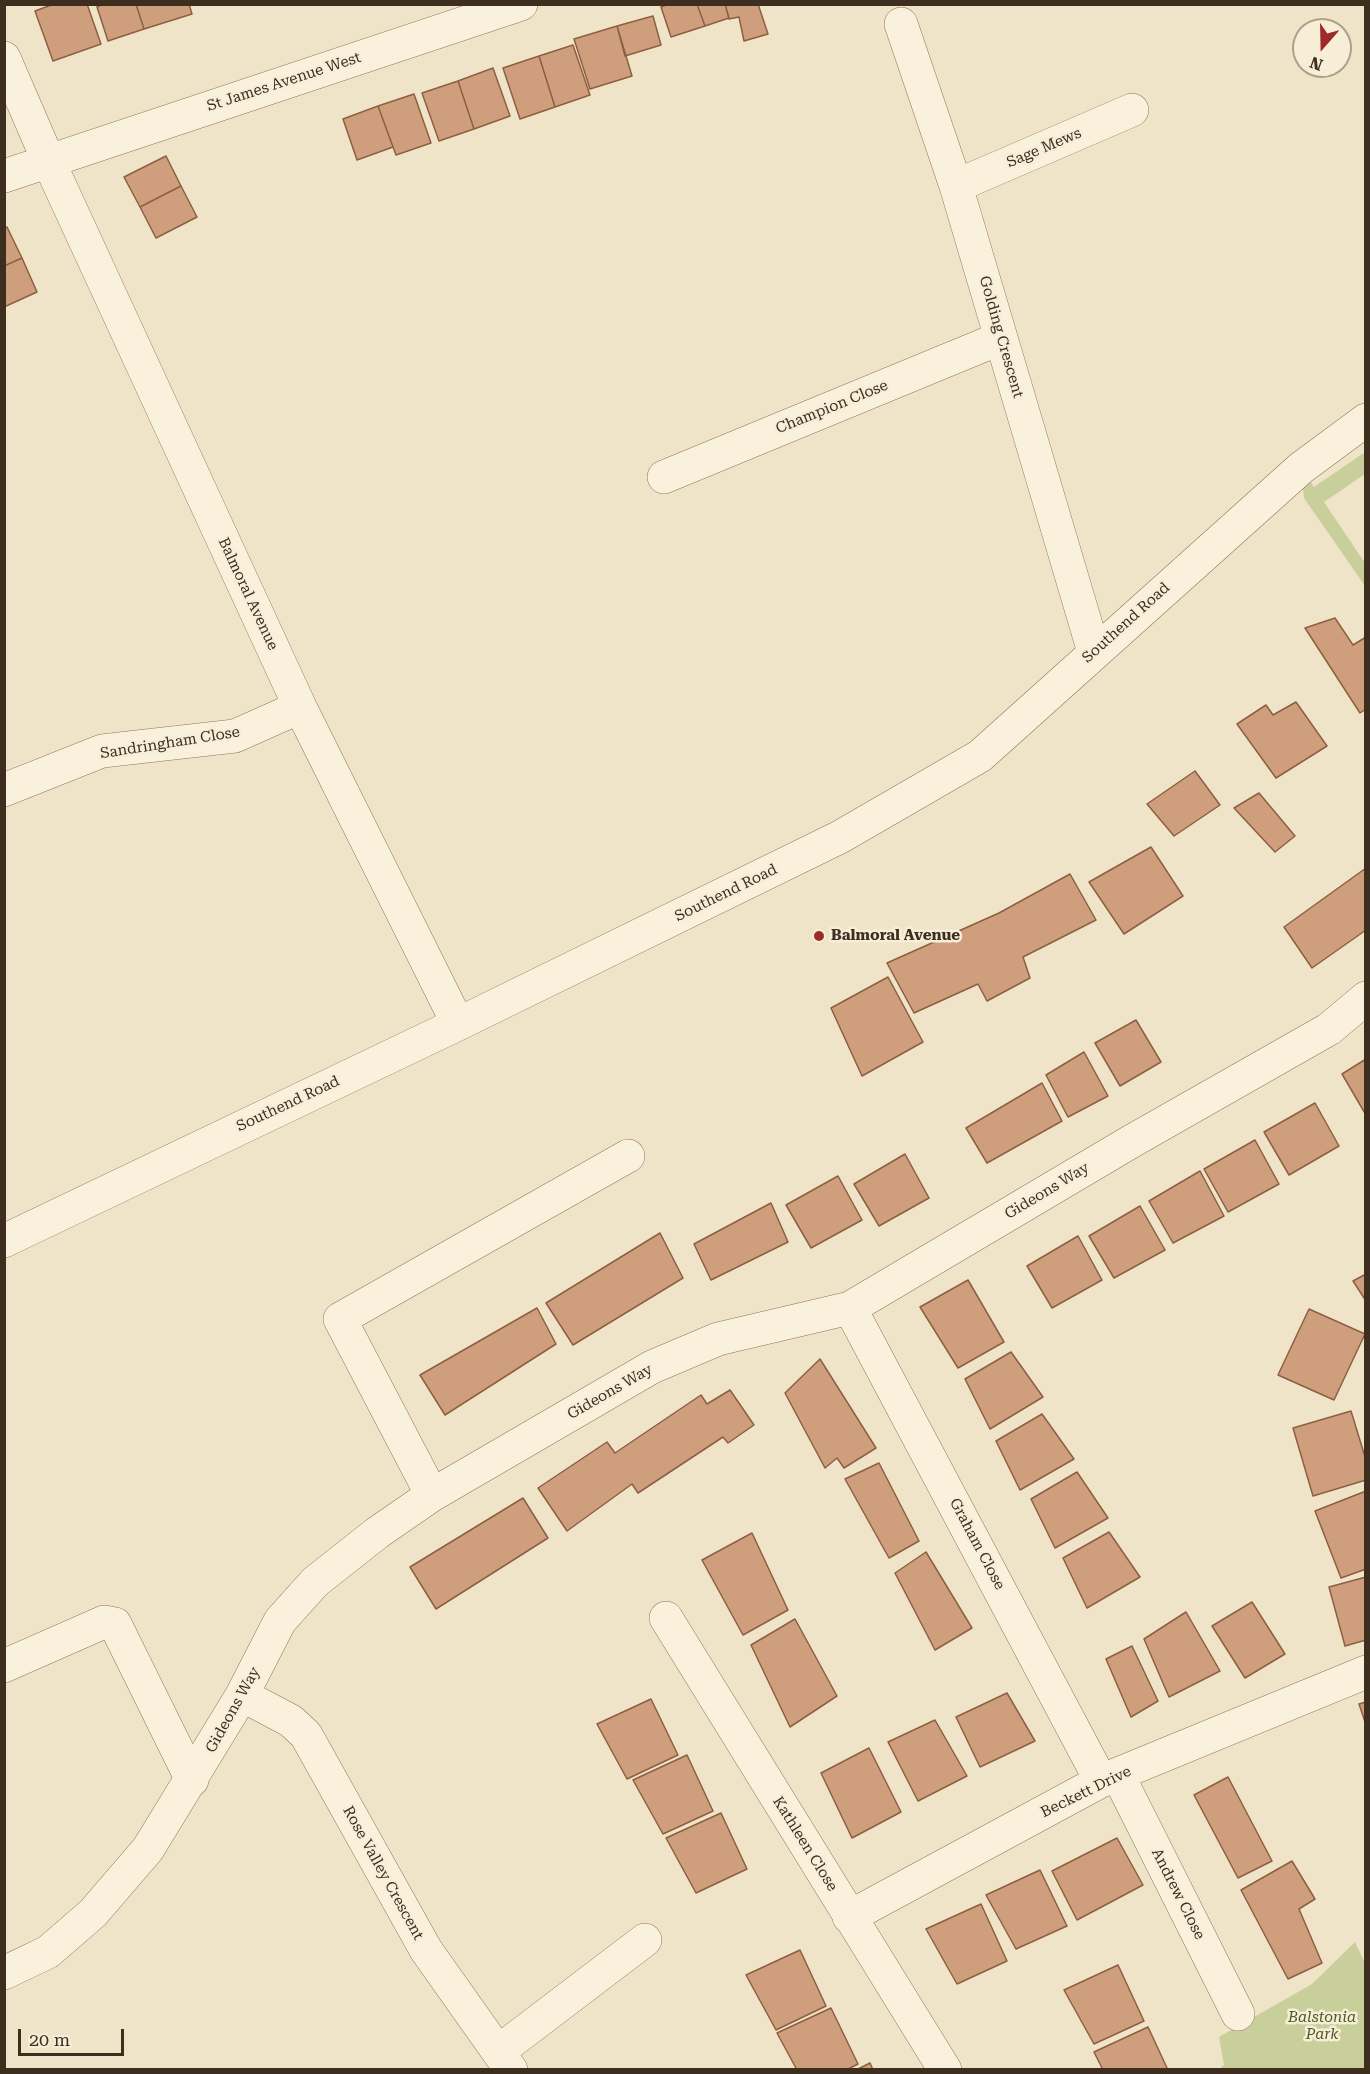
<!DOCTYPE html>
<style>
body{margin:0}
#map{position:relative;width:1370px;height:2074px;overflow:hidden;background:#f0e4c8;font-family:"Roboto Serif",serif}
canvas{display:block}
.frame{position:absolute;inset:0;border:6px solid #3d2e20;pointer-events:none}
.north{position:absolute;left:1292px;top:18px;width:60px;height:60px;box-sizing:border-box;background:#f7eed8;border:2px solid #ada18e;border-radius:50%;rotate:200deg;font-size:16px;font-weight:700;line-height:24px;text-align:center;color:#3d2e20}
.north::after{content:'';display:block;margin:auto;width:21px;height:27px;background:#9e2a2b;clip-path:polygon(50% 0,100% 100%,50% 72%,0 100%)}
.scale{position:absolute;left:18px;top:2029px;width:106px;height:27px;box-sizing:border-box;border:3px solid #3d2e20;border-top:0;padding-left:8px;font-size:18px;line-height:21px;white-space:nowrap;color:#3d2e20;-webkit-text-stroke:4px #f7eed8;paint-order:stroke}
</style>
<div id="map">
<canvas width="1370" height="2074"></canvas>
<div class="frame"></div>
<div class="north">N</div>
<div class="scale">20 m</div>
</div>
<script>
const context = document.querySelector('canvas').getContext('2d');
context.lineJoin = 'round';
function fill(path, color) { context.fillStyle = color; context.fill(path, 'evenodd'); }
const poly = rows => new Path2D(rows.map(r => 'M' + r).join(''));
function trace(path, color, width, dash) { context.strokeStyle = color; context.lineWidth = width; context.lineCap = dash ? 'butt' : 'round'; context.setLineDash(dash || []); context.stroke(path); }
function label(font, color, halo, rows, align = 'center') {
  context.font = font + ' "Roboto Serif",serif'; context.lineWidth = 5; context.setLineDash([]); context.textBaseline = 'middle'; context.strokeStyle = halo; context.fillStyle = color; for (const [text, x, y, turn = 0] of rows) {
    context.save(); context.translate(x, y); context.rotate((+turn || 0) * Math.PI / 180); context.textAlign = isNaN(turn) ? turn : align; if (halo) context.strokeText(text, 0, 0); context.fillText(text, 0, 0); context.restore();
  }
}
const green = poly([
 [1365,452,1365,474,1324,502,1365,563,1365,586,1304,498,1301,468,1314,487],
 [1355,1942,1365,1963,1365,2069,1218,2070,1224,2065,1219,2037,1312,1984]
]);
const building = poly([
 [54,4,87,4,101,44,53,61,35,11,54,4],
 [103,4,136,4,144,29,108,41,97,7,103,4],
 [136,4,189,4,192,14,144,29,136,4],
 [669,4,697,4,705,26,671,37,661,7,669,4],
 [697,4,725,4,729,18,705,26,697,4],
 [725,4,758,4,768,34,744,41,739,17,729,19,725,4],
 [653,16,661,45,625,56,617,26,653,16],
 [617,26,632,76,590,89,574,39,617,26],
 [573,45,590,95,555,107,539,56,573,45],
 [539,56,555,107,520,119,503,68,539,56],
 [493,68,510,116,474,129,458,81,493,68],
 [458,81,474,129,439,141,422,93,458,81],
 [414,94,431,143,396,155,378,106,414,94],
 [378,106,393,147,357,160,343,119,378,106],
 [166,156,181,186,140,207,124,177,166,156],
 [181,186,197,217,156,238,140,207,181,186],
 [7,227,22,258,4,266,4,228,7,227],
 [22,258,37,292,4,307,4,266,22,258],
 [1335,618,1353,645,1366,637,1366,709,1360,713,1305,628,1335,618],
 [1296,702,1327,746,1276,778,1237,724,1266,705,1273,715,1296,702],
 [1195,771,1220,805,1174,836,1147,804,1195,771],
 [1259,793,1295,836,1275,852,1234,808,1259,793],
 [1151,847,1183,896,1124,934,1089,882,1151,847],
 [1366,868,1366,930,1312,968,1284,927,1366,868],
 [1070,874,1096,920,1023,957,1030,978,987,1001,978,984,914,1013,887,963,999,913,1070,874],
 [888,977,923,1042,862,1076,831,1008,888,977],
 [1136,1020,1161,1062,1120,1086,1095,1043,1136,1020],
 [1084,1052,1108,1096,1068,1117,1046,1075,1084,1052],
 [1366,1059,1366,1115,1342,1074,1366,1059],
 [1042,1083,1062,1121,987,1163,966,1128,1042,1083],
 [1315,1103,1339,1146,1289,1175,1264,1132,1315,1103],
 [1255,1140,1279,1184,1228,1212,1204,1169,1255,1140],
 [905,1154,929,1198,879,1226,854,1184,905,1154],
 [1200,1171,1224,1216,1173,1243,1149,1201,1200,1171],
 [838,1176,862,1220,811,1248,786,1205,838,1176],
 [771,1203,788,1242,711,1280,694,1244,771,1203],
 [1140,1206,1165,1250,1114,1278,1089,1236,1140,1206],
 [660,1233,683,1278,573,1345,546,1303,660,1233],
 [1078,1236,1102,1280,1052,1308,1027,1266,1078,1236],
 [1366,1274,1366,1301,1353,1281,1366,1274],
 [968,1280,1004,1342,958,1368,920,1307,968,1280],
 [537,1308,556,1344,445,1415,420,1375,537,1308],
 [1309,1309,1365,1334,1334,1400,1278,1375,1309,1309],
 [1011,1352,1043,1397,990,1429,965,1379,1011,1352],
 [820,1359,876,1448,844,1468,837,1458,825,1468,785,1393,820,1359],
 [730,1390,754,1425,728,1443,723,1437,638,1493,632,1484,567,1531,538,1488,607,1442,615,1453,701,1395,707,1404,730,1390],
 [1351,1411,1366,1460,1366,1480,1313,1496,1293,1428,1351,1411],
 [1042,1414,1074,1459,1020,1490,996,1441,1042,1414],
 [879,1463,919,1541,889,1558,845,1479,879,1463],
 [1077,1472,1108,1518,1055,1548,1031,1499,1077,1472],
 [1366,1491,1366,1569,1341,1578,1315,1511,1366,1491],
 [523,1498,548,1538,436,1609,410,1567,523,1498],
 [1109,1532,1140,1577,1087,1608,1063,1558,1109,1532],
 [752,1533,788,1610,743,1635,702,1560,752,1533],
 [926,1552,972,1628,935,1650,895,1573,926,1552],
 [1366,1577,1366,1640,1345,1646,1329,1587,1366,1577],
 [1252,1602,1285,1654,1245,1678,1212,1626,1252,1602],
 [1186,1612,1220,1671,1169,1697,1144,1639,1186,1612],
 [795,1619,837,1696,790,1727,751,1645,795,1619],
 [1132,1646,1158,1701,1131,1717,1106,1659,1132,1646],
 [1007,1693,1035,1741,980,1767,956,1717,1007,1693],
 [651,1699,678,1755,627,1779,597,1724,651,1699],
 [1366,1702,1366,1725,1359,1704,1366,1702],
 [935,1720,967,1776,918,1801,888,1742,935,1720],
 [869,1748,901,1812,852,1838,821,1773,869,1748],
 [687,1755,713,1811,663,1834,633,1780,687,1755],
 [1228,1777,1272,1861,1238,1878,1194,1795,1228,1777],
 [721,1813,747,1869,696,1893,666,1838,721,1813],
 [1117,1838,1143,1885,1077,1920,1052,1871,1117,1838],
 [1292,1861,1315,1899,1299,1909,1322,1963,1288,1979,1241,1890,1292,1861],
 [1040,1870,1067,1926,1016,1949,986,1895,1040,1870],
 [981,1904,1007,1961,957,1984,926,1929,981,1904],
 [800,1950,826,2006,776,2030,746,1975,800,1950],
 [1118,1965,1144,2021,1094,2044,1064,1990,1118,1965],
 [831,2008,858,2064,846,2070,797,2070,777,2033,831,2008],
 [1148,2027,1168,2070,1103,2070,1094,2052,1148,2027],
 [870,2063,873,2070,856,2070,870,2063]
]);
const minor = poly([
 [901,24,956,186,1094,652],
 [4,58,48,160,300,707,458,1024],
 [4,176,521,4],
 [956,186,1132,110],
 [664,477,1001,338],
 [4,790,102,751,235,736,300,707],
 [4,1241,458,1024,840,837,980,756,1301,468,1366,420],
 [850,1308,1101,1781],
 [432,1495,340,1319,628,1156],
 [666,1618,945,2070],
 [4,1666,104,1622,115,1624,192,1780],
 [242,1695,291,1721,306,1735,426,1950,511,2070],
 [1118,1775,1238,2014],
 [849,1917,1101,1781,1366,1672],
 [4,1973,48,1952,93,1913,148,1849,242,1695,280,1621,315,1582,377,1533,432,1495,652,1367,718,1339,850,1308,1132,1141,1329,1029,1366,998],
 [499,2051,645,1940]
]);
const markers = [
 [819,936,6,"#9e2a2b"]
];
const streetNames = [
 ["St James Avenue West",284,82,-18],
 ["Sage Mews",1044,148,-23],
 ["Golding Crescent",1001,337,74],
 ["Champion Close",832,407,-22],
 ["Balmoral Avenue",248,594,65],
 ["Southend Road",1126,623,-42],
 ["Sandringham Close",170,743,-9],
 ["Southend Road",726,893,-26],
 ["Southend Road",288,1104,-25],
 ["Gideons Way",1047,1191,-31],
 ["Gideons Way",610,1392,-30],
 ["Graham Close",977,1544,62],
 ["Gideons Way",233,1710,-61],
 ["Beckett Drive",1086,1792,-26],
 ["Kathleen Close",805,1844,58],
 ["Rose Valley Crescent",383,1873,61],
 ["Andrew Close",1178,1894,63]
];
const poiNames = [
 ["Balmoral Avenue",831,936]
];
const parkNames = [
 ["Balstonia",1322,2018],
 ["Park",1322,2035]
];
fill(green, '#c9cf9b');
fill(building, '#cf9f7d');
trace(building, '#8d5f41', 1.5);
trace(minor, '#8d765c', 34);
trace(minor, '#faf1dc', 33);
for (const [x, y, r, color] of markers) { const dot = new Path2D(); dot.arc(x, y, r, 0, 2 * Math.PI); context.fillStyle = color; context.fill(dot); trace(dot, '#f7eed8', 2); }
label('15px', '#3d2e20', '#f7eed8', streetNames);
label('bold 15px', '#3d2e20', '#f7eed8', poiNames, 'left');
label('italic 15px', '#4d5a26', '#f7eed8', parkNames);
</script>
